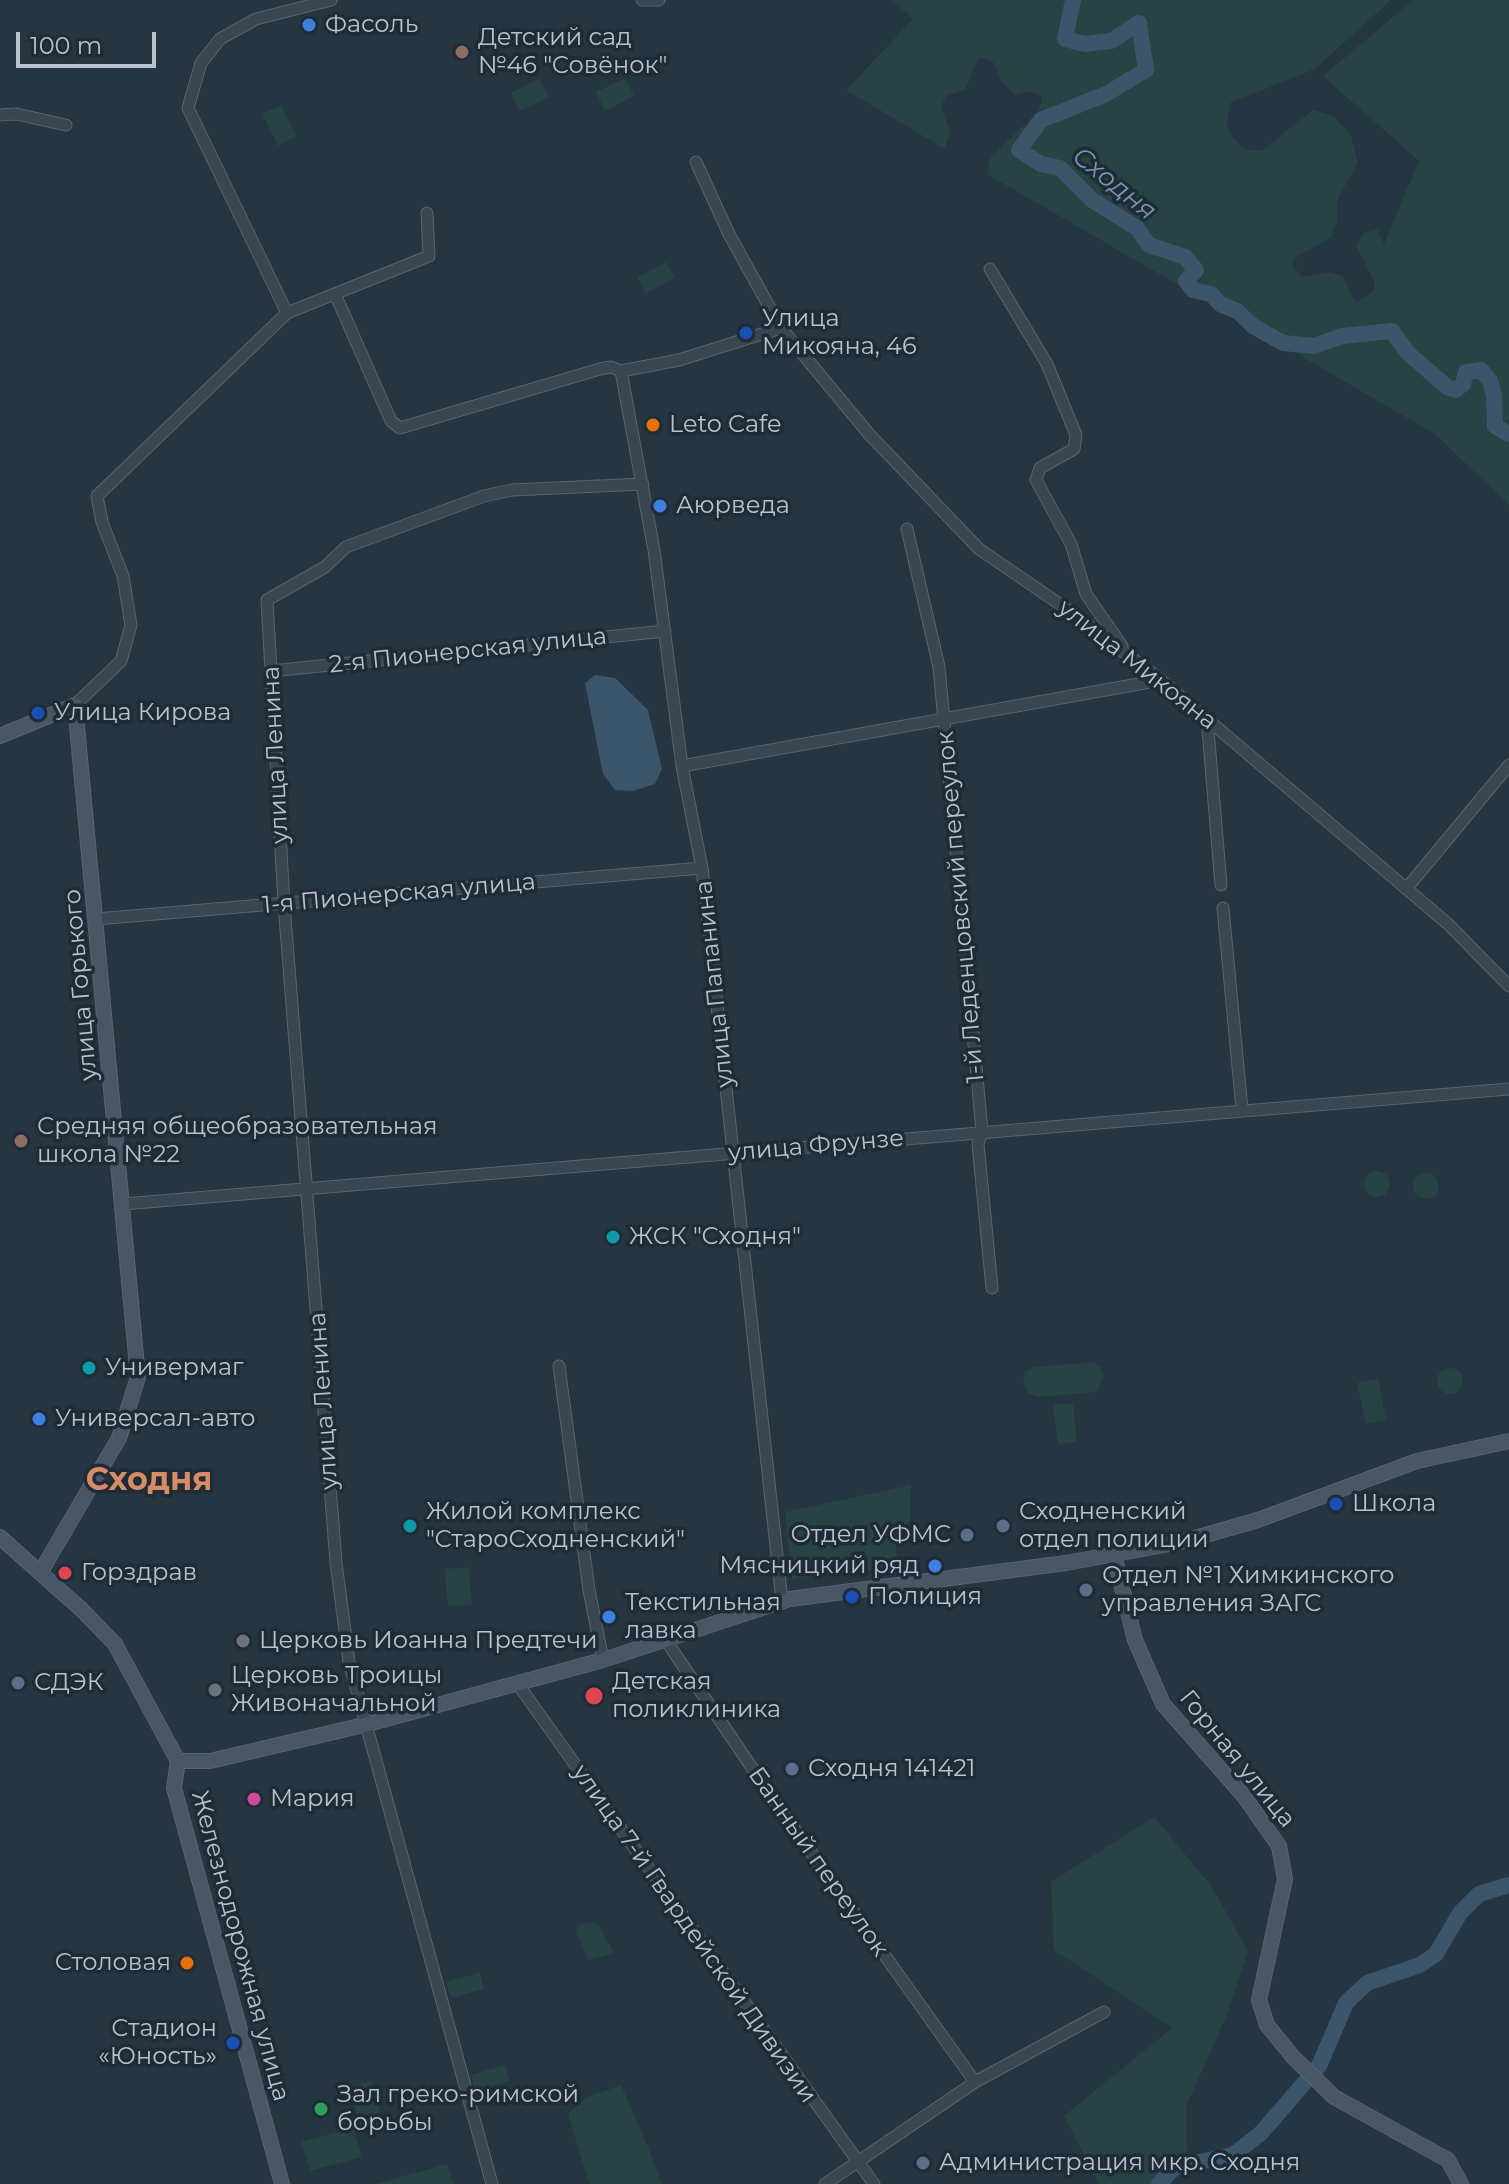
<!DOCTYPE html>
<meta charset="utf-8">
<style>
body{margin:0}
#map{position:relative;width:1509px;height:2184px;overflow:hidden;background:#263542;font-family:Montserrat,sans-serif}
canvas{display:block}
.scale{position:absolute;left:16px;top:32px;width:140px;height:36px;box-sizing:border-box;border:4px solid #b7c2cc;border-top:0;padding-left:10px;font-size:24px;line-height:28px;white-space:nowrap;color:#b7c2cc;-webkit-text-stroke:6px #1f2c37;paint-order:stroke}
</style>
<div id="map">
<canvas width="1509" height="2184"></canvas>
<div class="scale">100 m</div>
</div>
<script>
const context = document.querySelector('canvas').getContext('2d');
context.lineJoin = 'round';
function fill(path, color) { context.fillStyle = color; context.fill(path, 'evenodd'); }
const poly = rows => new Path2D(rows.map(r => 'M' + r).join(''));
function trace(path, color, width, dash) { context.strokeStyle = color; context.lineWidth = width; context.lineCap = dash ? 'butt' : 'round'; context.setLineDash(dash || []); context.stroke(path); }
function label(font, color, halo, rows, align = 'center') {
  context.font = font + ' Montserrat,sans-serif'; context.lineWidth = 7; context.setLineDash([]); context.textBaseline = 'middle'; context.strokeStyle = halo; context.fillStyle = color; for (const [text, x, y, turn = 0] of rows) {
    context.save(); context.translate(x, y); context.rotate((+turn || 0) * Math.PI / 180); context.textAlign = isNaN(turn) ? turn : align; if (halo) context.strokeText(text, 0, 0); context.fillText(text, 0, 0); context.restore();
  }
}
const green = poly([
 [892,0,1391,0,1315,69,1230,103,1227,125,1232,137,1244,149,1261,151,1313,110,1333,116,1350,133,1358,163,1337,200,1337,222,1331,237,1295,258,1292,265,1302,277,1330,272,1343,276,1356,303,1373,291,1375,284,1356,245,1364,233,1378,230,1384,244,1419,161,1323,76,1413,0,1509,0,1509,505,1435,434,987,174,991,157,1039,111,1042,97,1030,91,1015,95,1001,82,993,62,979,57,965,90,946,96,941,107,950,131,945,149,846,90,913,19],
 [625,78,634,96,605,111,596,92],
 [539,79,549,97,520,111,511,93],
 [281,105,297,136,278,146,262,114],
 [666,262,675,278,646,293,637,277],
 '1364 1184a13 13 0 1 1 26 0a13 13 0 1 1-26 0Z',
 '1413 1186a13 13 0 1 1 26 0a13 13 0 1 1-26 0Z',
 [1093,1362,1101,1367,1104,1377,1096,1392,1036,1397,1027,1392,1023,1383,1025,1372,1034,1367],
 '1437 1381a13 13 0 1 1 26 0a13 13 0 1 1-26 0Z',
 [1378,1379,1386,1420,1366,1424,1357,1383],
 [1073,1403,1077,1442,1058,1444,1053,1405],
 [911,1485,910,1522,894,1531,898,1567,792,1579,785,1512],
 [469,1567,472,1605,448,1606,445,1569],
 [1154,1817,1212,1887,1248,1951,1226,2017,1186,2107,1187,2152,1161,2167,1151,2184,1099,2184,1064,2116,1172,2028,1054,1950,1051,1882],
 [591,1922,599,1926,614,1953,588,1960,576,1932,579,1925],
 [480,1973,484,1989,451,1998,446,1982],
 [505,2065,509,2081,475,2090,471,2075],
 [371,2081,384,2126,362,2132,350,2087],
 [621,2085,646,2142,662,2184,589,2184,568,2114,585,2098],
 [353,2128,362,2157,310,2171,301,2142],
 [447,2164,453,2184,376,2184]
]);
const water = poly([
 [595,675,615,678,648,710,662,769,655,784,633,791,615,790,603,774,585,683]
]);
const river = poly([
 [1073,0,1065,39,1085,44,1111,41,1139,23,1146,70,1106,94,1041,120,1019,150,1041,164,1060,168,1092,200,1137,228,1149,245,1185,257,1196,270,1186,281,1193,290,1211,294,1220,304,1237,311,1253,326,1283,343,1314,346,1342,336,1392,331,1408,353,1447,387,1456,390,1463,384,1466,372,1481,370,1490,381,1494,395,1495,426,1509,434],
 [1159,2184,1175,2167,1233,2155,1261,2133,1319,2066,1346,2003,1367,1983,1420,1965,1436,1954,1460,1913,1479,1894,1509,1885]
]);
const street = poly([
 [642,0,659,0],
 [0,115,16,114,66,125],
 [696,162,729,234,781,328],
 [990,269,1047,364,1076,435,1074,449,1040,468,1036,480,1071,544,1086,594,1122,646],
 [336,296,391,421,400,428,600,369,611,367,621,371,679,360,781,328,869,434,979,549,1061,605,1161,680,1448,924,1509,986],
 [287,313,188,108,201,63,220,39,256,19,331,0],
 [621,371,654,550,682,766,702,868,782,1601],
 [907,529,939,667,982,1131,978,1144,992,1288],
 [271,671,665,631],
 [75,705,121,661,131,625,123,576,102,522,97,496,287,313,429,256,427,213],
 [1207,718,1221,885],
 [682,766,1161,680],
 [1406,889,1509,765],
 [1223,908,1242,1109],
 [96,919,702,868],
 [123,1204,1509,1089],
 [559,1366,589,1590,603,1660],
 [665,1639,769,1793,975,2082],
 [517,1683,874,2184],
 [492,2184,349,1662,336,1562,284,904,267,600,325,567,346,547,484,496,512,490,643,484],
 [825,2184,975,2082,1104,2012]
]);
const secondary = poly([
 [0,736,75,705,138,1377,119,1438,40,1573],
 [0,1537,82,1610,115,1644,178,1761,174,1788,282,2184],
 [1114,1555,1135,1640,1163,1704,1243,1795,1279,1846,1285,1879,1259,2000,1267,2025,1293,2057,1334,2097,1448,2160,1461,2184],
 [178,1761,210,1761,364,1725,603,1660,790,1599,1066,1563,1181,1542,1258,1520,1417,1461,1509,1441]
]);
const markers = [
 [309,25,8,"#3f7fe0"],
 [462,52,8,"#8d6e63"],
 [746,333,8,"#1a4fb4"],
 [653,425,8,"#e8710a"],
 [660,506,8,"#3f7fe0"],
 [38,713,8,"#1a4fb4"],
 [21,1141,8,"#8d6e63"],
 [613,1237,8,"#0f9aa8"],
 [89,1368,8,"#0f9aa8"],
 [39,1419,8,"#3f7fe0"],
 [1336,1504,8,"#1a4fb4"],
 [410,1526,8,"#0f9aa8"],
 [1003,1526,8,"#5c6f8a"],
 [967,1535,8,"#5c6f8a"],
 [935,1566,8,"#3f7fe0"],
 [65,1573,8,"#e0444e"],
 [1086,1590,8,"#5c6f8a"],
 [852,1597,8,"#1a4fb4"],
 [609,1617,8,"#3f7fe0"],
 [243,1641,8,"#6b7280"],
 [18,1683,8,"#5c6f8a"],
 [215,1690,8,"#6b7280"],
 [594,1696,10,"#e0444e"],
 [792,1769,8,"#5c6f8a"],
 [254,1799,8,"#d1479c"],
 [187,1963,8,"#e8710a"],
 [233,2043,8,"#1a4fb4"],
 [321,2109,8,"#2e9e5b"],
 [923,2163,8,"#5c6f8a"]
];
const poiNames = [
 ["Фасоль",325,25],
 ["Детский сад",478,38],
 ["№46 \"Совёнок\"",478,66],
 ["Улица",762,319],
 ["Микояна, 46",762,347],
 ["Leto Cafe",669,425],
 ["Аюрведа",676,506],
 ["Улица Кирова",54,713],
 ["Средняя общеобразовательная",37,1127],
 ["школа №22",37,1155],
 ["ЖСК \"Сходня\"",629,1237],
 ["Универмаг",105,1368],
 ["Универсал-авто",55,1419],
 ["Школа",1352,1504],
 ["Жилой комплекс",426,1512],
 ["\"СтароСходненский\"",426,1540],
 ["Сходненский",1019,1512],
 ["отдел полиции",1019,1540],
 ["Отдел УФМС",951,1535,"right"],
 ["Мясницкий ряд",919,1566,"right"],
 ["Горздрав",81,1573],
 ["Отдел №1 Химкинского",1102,1576],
 ["управления ЗАГС",1102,1604],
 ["Полиция",868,1597],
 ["Текстильная",625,1603],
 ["лавка",625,1631],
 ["Церковь Иоанна Предтечи",259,1641],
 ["Церковь Троицы",231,1676],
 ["Живоначальной",231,1704],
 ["Детская",612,1682],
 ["поликлиника",612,1710],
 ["СДЭК",34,1683],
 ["Сходня 141421",808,1769],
 ["Мария",270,1799],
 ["Столовая",171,1963,"right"],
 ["Стадион",217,2029,"right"],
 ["«Юность»",217,2057,"right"],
 ["Зал греко-римской",337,2095],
 ["борьбы",337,2123],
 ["Администрация мкр. Сходня",939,2163]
];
const streetNames = [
 ["2-я Пионерская улица",468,651,-6],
 ["улица Микояна",1137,665,38],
 ["улица Ленина",276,755,-93],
 ["1-я Пионерская улица",399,894,-5],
 ["1-й Леденцовский переулок",961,907,-95],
 ["улица Папанина",715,984,-96],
 ["улица Горького",81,985,-95],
 ["улица Фрунзе",816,1146,-5],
 ["улица Ленина",324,1401,-94],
 ["Горная улица",1237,1759,51],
 ["Банный переулок",818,1862,55],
 ["улица 7-й Гвардейской Дивизии",694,1934,55],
 ["Железнодорожная улица",240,1946,75]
];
const waterNames = [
 ["Сходня",1114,184,39]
];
const districtNames = [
 ["Сходня",149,1481]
];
fill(green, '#284343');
fill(water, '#3b556b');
trace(river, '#3b556b', 16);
trace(street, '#58656f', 13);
trace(secondary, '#58656f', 16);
trace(street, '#3a4752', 11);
trace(secondary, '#485665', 14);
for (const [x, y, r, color] of markers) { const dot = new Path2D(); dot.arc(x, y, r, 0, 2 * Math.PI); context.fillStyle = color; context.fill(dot); trace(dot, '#1f2c37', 3); }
label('24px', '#b7c2cc', '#1f2c37', poiNames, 'left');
label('24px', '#b7c2cc', '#1f2c37', streetNames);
label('italic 26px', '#7796af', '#1f2c37', waterNames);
label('bold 32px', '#d88b67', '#1f2c37', districtNames);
</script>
